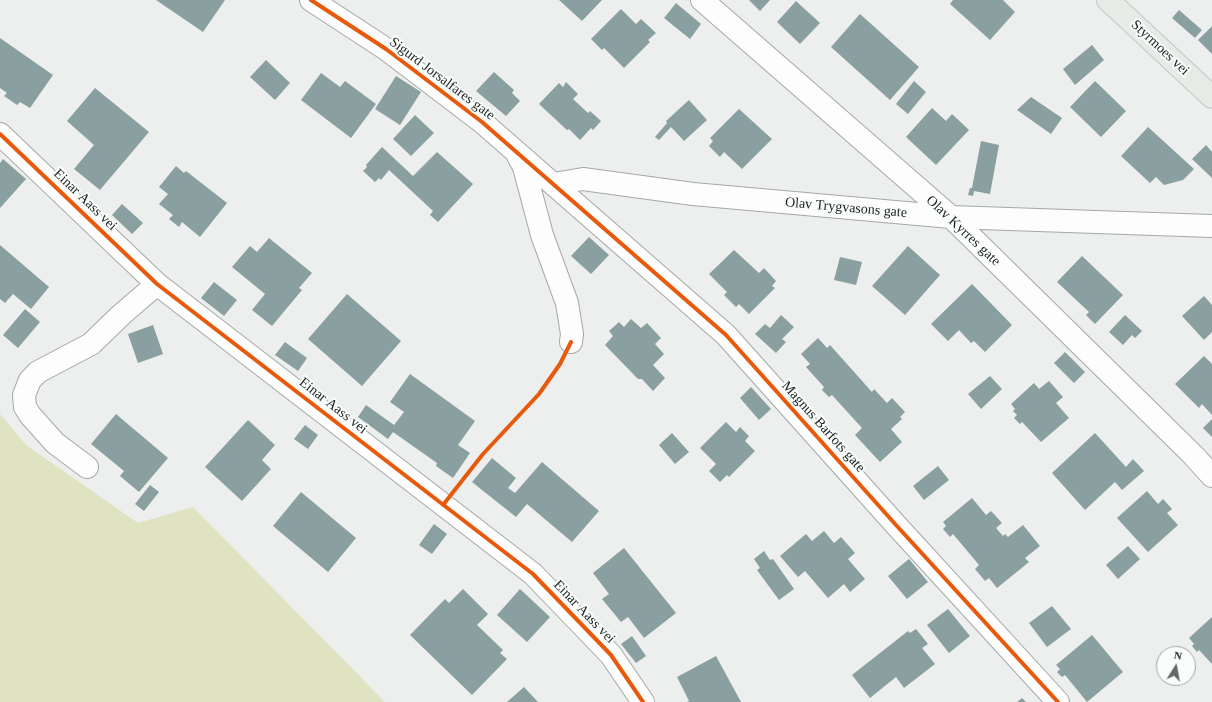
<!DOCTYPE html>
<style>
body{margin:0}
#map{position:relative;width:1212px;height:702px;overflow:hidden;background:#ecefee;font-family:Georgia,serif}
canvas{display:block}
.north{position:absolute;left:1156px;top:646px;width:40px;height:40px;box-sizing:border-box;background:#f9fdfb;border:1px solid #a1a4a3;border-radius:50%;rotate:11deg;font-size:11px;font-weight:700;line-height:16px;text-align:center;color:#1e1f1f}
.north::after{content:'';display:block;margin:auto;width:14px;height:18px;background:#666867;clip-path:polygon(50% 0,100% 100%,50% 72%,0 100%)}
</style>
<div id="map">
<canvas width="1212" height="702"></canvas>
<div class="north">N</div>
</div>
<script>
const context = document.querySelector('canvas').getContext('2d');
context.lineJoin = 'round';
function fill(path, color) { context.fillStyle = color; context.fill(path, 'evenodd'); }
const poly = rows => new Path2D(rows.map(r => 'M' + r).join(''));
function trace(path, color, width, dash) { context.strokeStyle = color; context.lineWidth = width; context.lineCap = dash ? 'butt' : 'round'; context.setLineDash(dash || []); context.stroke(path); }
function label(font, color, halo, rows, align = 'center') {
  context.font = font + ' Georgia,serif'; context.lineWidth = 4; context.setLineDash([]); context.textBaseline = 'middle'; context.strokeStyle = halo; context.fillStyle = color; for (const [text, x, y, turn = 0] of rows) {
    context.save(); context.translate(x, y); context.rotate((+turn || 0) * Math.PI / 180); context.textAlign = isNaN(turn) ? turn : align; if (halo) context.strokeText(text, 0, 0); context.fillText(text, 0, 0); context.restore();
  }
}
const green = poly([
 [0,414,26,445,138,523,193,507,385,702,0,702]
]);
const building = poly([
 [156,0,225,0,203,32],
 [559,0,602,0,582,21],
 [749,0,770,0,760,11],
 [953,0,1003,0,1015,12,990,40,950,4],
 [796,1,820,23,800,44,777,22],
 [676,3,701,24,690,39,664,18],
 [621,9,636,24,641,19,656,33,648,40,650,42,624,68,604,48,602,50,591,39],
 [1179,10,1202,30,1195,38,1172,18],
 [860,14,919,67,890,100,831,47],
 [1212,26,1212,54,1198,40],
 [0,38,53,75,30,108,20,102,17,105,4,96,7,93,0,88],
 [1092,45,1104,60,1075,85,1063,69],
 [266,60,290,83,275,100,250,77],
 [494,72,514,90,512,93,520,101,506,116,476,91],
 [321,73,340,87,345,81,376,104,351,138,301,100],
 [396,76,421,92,400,125,375,109],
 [914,81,926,92,908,114,896,104],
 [1095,81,1126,111,1101,137,1070,107],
 [566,82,578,94,573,99,588,113,590,111,601,121,593,130,591,128,580,140,569,129,567,130,539,104,559,83,563,87],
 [95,88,149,132,100,190,74,169,94,145,67,121],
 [1031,97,1062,118,1051,134,1017,110],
 [689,100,707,120,684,141,671,127,659,140,655,137,667,123,666,121],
 [932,108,946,121,952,114,969,130,936,165,906,137],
 [739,109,772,139,742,169,724,152,720,157,709,146,713,141,710,138],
 [415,115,434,133,411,156,393,139],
 [1148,127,1194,169,1183,180,1164,185,1156,177,1150,183,1121,156],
 [981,141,999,145,990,194,974,191,973,196,968,195,970,188,972,188],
 [1206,145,1212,152,1212,178,1192,159],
 [382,147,413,176,437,152,473,184,438,222,430,215,433,211,389,170,381,180,379,178,375,182,363,171,367,167,366,165],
 [3,159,26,179,0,208,0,163],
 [176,166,184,173,186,171,227,203,200,237,182,222,179,227,169,219,173,215,159,204,168,194,159,187],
 [122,204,143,223,132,234,112,215],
 [589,237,609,255,591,274,571,256],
 [269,238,312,273,299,288,302,290,272,326,252,310,265,294,232,267,250,246,257,252],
 [0,245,49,287,31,309,13,294,5,303,0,299],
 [908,246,940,275,905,315,872,286],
 [734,250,759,273,764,268,776,281,772,286,775,288,749,314,739,304,736,307,724,295,727,292,709,274],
 [1082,256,1123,295,1095,324,1086,315,1089,312,1057,282],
 [840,257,862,262,856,285,834,280],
 [214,282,237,300,224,316,201,298],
 [972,284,1012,325,985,352,974,341,971,343,959,330,948,341,931,324],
 [347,294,401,341,362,386,308,339],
 [1204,296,1212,305,1212,332,1204,340,1182,316],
 [25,309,40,322,18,348,3,335],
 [781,315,794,327,782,339,786,342,776,353,755,334,765,324,770,328],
 [1125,315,1142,331,1135,338,1132,335,1123,345,1109,332],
 [631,319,641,328,647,323,661,338,655,344,664,354,653,365,665,378,653,391,642,379,638,379,605,345,613,336,609,331,619,322,624,327],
 [153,325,163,354,138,363,128,334],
 [818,338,827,348,830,345,872,392,874,389,887,403,892,398,905,412,900,417,902,419,891,429,902,442,880,462,855,435,862,428,832,395,829,397,822,390,824,387,806,367,810,364,801,354],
 [285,342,307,358,298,371,275,355],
 [1065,352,1085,372,1074,383,1054,363],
 [1204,356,1212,364,1212,415,1202,404,1199,408,1175,384],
 [410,374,475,421,458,445,470,453,453,478,436,466,437,463,393,432,388,439,358,417,366,405,394,425,404,412,390,402],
 [990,376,1002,389,981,409,968,394],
 [1049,381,1063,397,1056,403,1069,418,1041,442,1022,422,1020,424,1014,418,1017,415,1013,411,1015,409,1011,404,1034,383,1039,389],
 [751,387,771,409,759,420,740,398],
 [116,414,168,458,139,492,120,476,124,471,91,444],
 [1212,419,1212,437,1203,428],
 [248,420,275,445,262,460,271,469,242,501,205,467],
 [726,422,736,432,740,427,749,436,745,441,755,451,729,477,727,475,720,482,709,471,716,464,700,448],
 [305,425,318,435,308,449,294,439],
 [672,433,689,452,675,464,659,445],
 [1095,433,1126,467,1133,459,1144,471,1122,490,1115,482,1085,510,1052,473],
 [492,458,516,478,508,488,515,493,542,462,599,511,572,542,527,504,516,517,472,482],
 [938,466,949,480,924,500,913,486],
 [150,485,159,492,144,511,135,504],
 [1147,491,1158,504,1163,499,1172,509,1167,513,1178,525,1148,552,1117,518],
 [301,492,356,538,328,572,273,526],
 [972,498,986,515,991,511,1002,523,996,528,1003,536,1005,534,1008,537,1023,525,1040,546,1025,558,1029,562,997,588,989,578,985,581,975,569,979,565,953,534,950,537,943,529,946,526,943,522],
 [434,524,447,534,432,554,419,545],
 [824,531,834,543,841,537,855,553,848,559,865,579,850,592,844,584,828,598,805,571,798,577,780,556,806,534,812,541],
 [1128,546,1140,559,1118,579,1106,565],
 [624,548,676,613,644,638,628,617,621,622,602,599,609,594,593,573],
 [764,551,770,560,773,559,794,589,779,600,757,570,760,568,754,559],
 [909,559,928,582,907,599,888,576],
 [463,589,488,614,477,625,503,650,500,653,507,659,472,695,410,635,445,599,449,603],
 [520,589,550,617,527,642,497,615],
 [1052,606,1071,629,1047,647,1029,623],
 [948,609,970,636,949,653,927,625],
 [1212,617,1212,664,1199,650,1197,652,1192,646,1194,644,1189,638],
 [916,629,928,644,922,648,935,664,904,688,896,677,870,698,852,675,908,631,910,633],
 [1092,635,1123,672,1087,702,1065,675,1062,677,1057,672,1060,669,1056,665],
 [632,636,646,656,636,663,621,644],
 [716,656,741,702,687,702,689,701,677,677],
 [524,687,538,702,507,702],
 [1022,698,1026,702,1017,702]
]);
const minor = poly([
 [311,0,386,49,482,122,726,335,896,525,1058,702],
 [702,0,951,217,1193,455,1212,476],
 [0,134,157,284,533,574,611,655,643,702],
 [518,156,524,167,542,235,567,303,572,334,571,342],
 [554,184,583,179,693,194,951,217,1212,226],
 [87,467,55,443,30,415,25,407,24,395,30,380,38,372,91,344,121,315,157,284]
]);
const major = poly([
 [1108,0,1212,97]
]);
const cycleway = poly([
 [311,0,386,49,482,122,726,335,896,525,1058,702],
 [0,134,157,284,533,574,611,655,643,702],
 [443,505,483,454,539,394,560,364,571,342]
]);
const streetNames = [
 ["Styrmoes vei",1160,48,43],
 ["Sigurd Jorsalfares gate",442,79,37],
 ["Einar Aass vei",85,200,44],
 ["Olav Trygvasons gate",846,208,5],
 ["Olav Kyrres gate",963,231,43],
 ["Einar Aass vei",333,406,38],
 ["Magnus Barfots gate",823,427,48],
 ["Einar Aass vei",584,612,46]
];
fill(green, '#dfe3c1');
fill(building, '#8a9f9f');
trace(minor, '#a5a8a6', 24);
trace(major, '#c6c8c7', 24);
trace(minor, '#fcfdfc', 22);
trace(major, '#e6ebe6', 22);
trace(cycleway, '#e8590c', 4);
label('14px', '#1e1f1f', '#f9fdfb', streetNames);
</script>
